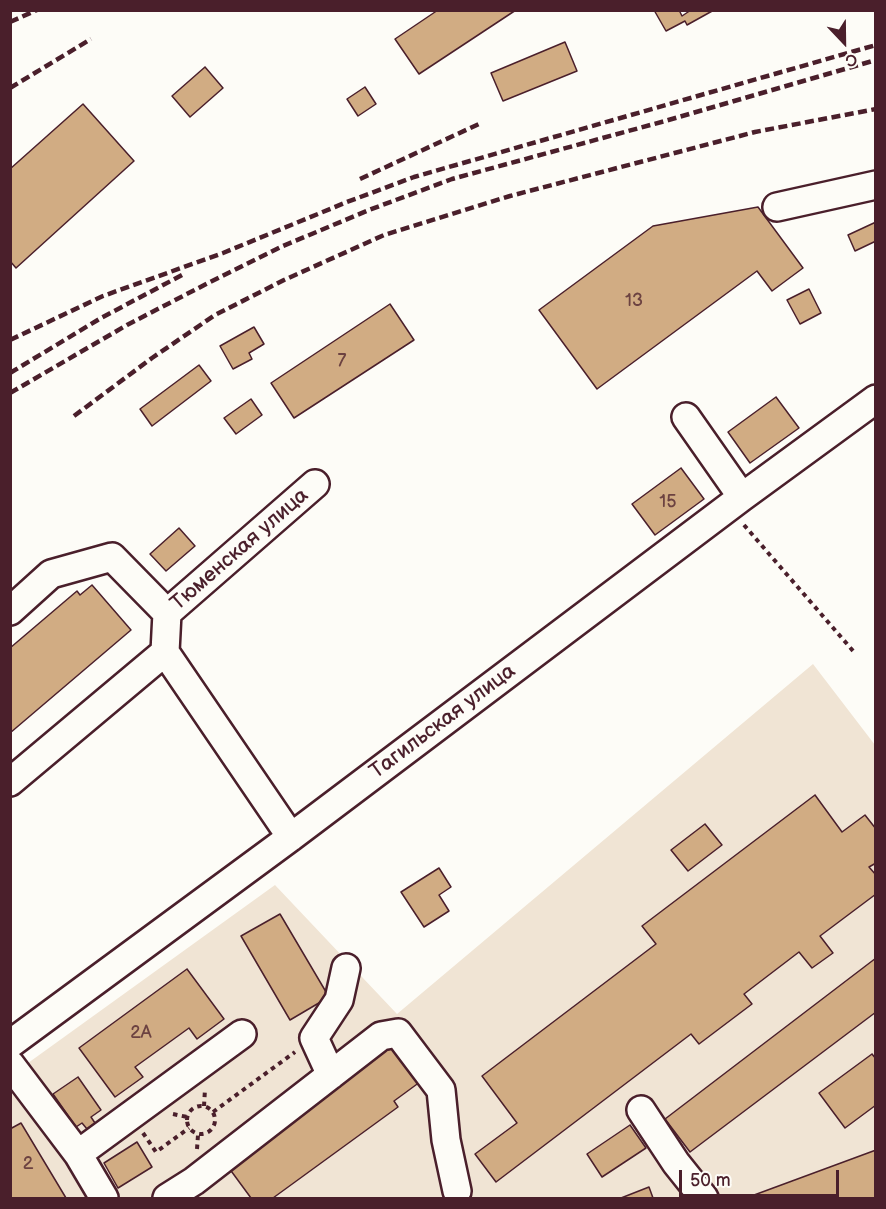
<!DOCTYPE html>
<meta charset="utf-8">
<style>
body{margin:0}
#map{position:relative;width:886px;height:1209px;overflow:hidden;background:#fdfcf7;font-family:"Balsamiq Sans",sans-serif}
canvas{display:block}
.frame{position:absolute;inset:0;border:12px solid #4a1f2b;pointer-events:none}
.north{position:absolute;left:814px;top:12px;width:60px;height:60px;-webkit-text-stroke:4px #fdfcf7;paint-order:stroke;rotate:158deg;font-size:16px;font-weight:700;line-height:24px;text-align:center;color:#4a1f2b}
.north::after{content:'';display:block;margin:auto;width:21px;height:27px;background:#4a1f2b;clip-path:polygon(50% 0,100% 100%,50% 72%,0 100%)}
.scale{position:absolute;left:679px;top:1170px;width:160px;height:27px;box-sizing:border-box;border:3px solid #4a1f2b;border-top:0;padding-left:8px;font-size:18px;line-height:21px;white-space:nowrap;color:#4a1f2b;-webkit-text-stroke:4px #fdfcf7;paint-order:stroke}
</style>
<div id="map">
<canvas width="886" height="1209"></canvas>
<div class="frame"></div>
<div class="north">С</div>
<div class="scale">50 m</div>
</div>
<script>
const context = document.querySelector('canvas').getContext('2d');
context.lineJoin = 'round';
function fill(path, color) { context.fillStyle = color; context.fill(path, 'evenodd'); }
const poly = rows => new Path2D(rows.map(r => 'M' + r).join(''));
function trace(path, color, width, dash) { context.strokeStyle = color; context.lineWidth = width; context.lineCap = dash ? 'butt' : 'round'; context.setLineDash(dash || []); context.stroke(path); }
function label(font, color, halo, rows, align = 'center') {
  context.font = font + ' "Balsamiq Sans",sans-serif'; context.lineWidth = 4.5; context.setLineDash([]); context.textBaseline = 'middle'; context.strokeStyle = halo; context.fillStyle = color; for (const [text, x, y, turn = 0] of rows) {
    context.save(); context.translate(x, y); context.rotate((+turn || 0) * Math.PI / 180); context.textAlign = isNaN(turn) ? turn : align; if (halo) context.strokeText(text, 0, 0); context.fillText(text, 0, 0); context.restore();
  }
}
const built = poly([
 [813,664,875,745,875,1198,11,1198,10,1076,275,885,397,1014]
]);
const building = poly([
 [438,10,516,10,419,74,395,39,438,10],
 [654,10,679,10,682,16,691,10,714,10,687,25,685,21,666,31,654,10],
 [565,42,577,71,503,101,491,73,565,42],
 [205,67,223,88,190,117,172,96,205,67],
 [365,87,376,104,358,116,347,99,365,87],
 [83,104,134,161,16,268,10,261,10,169,83,104],
 [758,207,803,268,772,291,757,271,597,389,539,310,653,226,758,207],
 [876,222,876,241,855,251,848,235,876,222],
 [809,289,821,313,800,324,787,300,809,289],
 [390,304,414,340,294,418,271,383,390,304],
 [254,327,264,344,249,353,252,359,233,369,220,346,254,327],
 [199,365,211,381,152,426,140,409,199,365],
 [776,397,799,428,750,463,728,432,776,397],
 [251,399,262,415,236,434,224,418,251,399],
 [681,468,704,499,655,535,632,504,681,468],
 [179,528,195,546,166,571,150,554,179,528],
 [92,585,131,630,10,733,10,648,77,591,80,595,92,585],
 [815,795,842,832,865,815,876,829,876,863,869,867,876,875,876,894,820,936,833,953,812,968,799,952,744,994,752,1004,699,1044,691,1034,496,1182,475,1154,517,1123,482,1076,656,944,642,926,815,795],
 [705,824,722,845,688,871,671,850,705,824],
 [439,868,451,887,439,895,449,911,424,927,401,892,439,868],
 [280,914,329,997,290,1020,241,936,280,914],
 [876,958,876,1012,690,1152,665,1119,876,958],
 [187,969,224,1019,197,1039,189,1028,135,1067,143,1077,115,1097,79,1048,187,969],
 [395,1040,424,1079,394,1101,398,1107,273,1198,251,1198,226,1164,395,1040],
 [872,1054,876,1059,876,1105,845,1128,819,1093,872,1054],
 [78,1077,101,1110,91,1117,95,1123,87,1129,82,1123,76,1127,53,1094,78,1077],
 [21,1123,66,1198,10,1198,10,1129,21,1123],
 [630,1125,646,1148,602,1177,587,1154,630,1125],
 [137,1142,152,1167,118,1188,104,1163,137,1142],
 [876,1150,876,1198,746,1198,876,1150],
 [649,1187,653,1198,621,1198,649,1187]
]);
const path = poly([
 [744,525,854,652],
 '187 1120a14 14 0 1 1 28 0a14 14 0 1 1-28 0Z',
 [204,1106,205,1089],
 [213,1112,295,1052],
 [173,1114,187,1117],
 [143,1133,156,1152,189,1128],
 [197,1149,198,1135]
]);
const minor = poly([
 [777,207,876,185],
 [686,417,742,497],
 [10,611,51,574,112,557,167,613],
 [165,652,291,837],
 [10,782,165,652,167,613,315,484],
 [10,1044,291,837,742,497,876,399],
 [10,1064,78,1154,104,1198],
 [331,1075,314,1038,339,1000,346,968],
 [641,1110,676,1163,704,1198],
 [78,1154,242,1034],
 [167,1198,194,1181,381,1036,398,1033,441,1090,446,1140,457,1191]
]);
const rail = poly([
 [10,22,37,10],
 [10,88,91,39],
 [360,179,479,124],
 [10,340,103,296,223,253,347,202,414,177,876,45],
 [10,373,101,318,184,274],
 [10,393,127,325,210,282,283,246,369,210,452,179,665,121,876,60],
 [74,416,152,358,215,315,284,280,384,235,510,196,755,132,876,109]
]);
const numberNames = [
 ["13",634,301],
 ["7",342,361],
 ["15",668,502],
 ["2А",141,1033],
 ["2",28,1164]
];
const streetNames = [
 ["Тюменская улица",240,550,-41],
 ["Тагильская улица",443,722,-37]
];
fill(built, '#f0e4d4');
fill(building, '#d1ac83');
trace(building, '#4a1f2b', 1.5);
trace(minor, '#4a1f2b', 32);
trace(path, '#4a1f2b', 4, [4.5, 4.5]);
trace(minor, '#fdfcf7', 27);
trace(rail, '#4a1f2b', 4.5, [9, 4.5]);
label('18px', '#6c4241', null, numberNames);
label('21px', '#4a1f2b', '#fdfcf7', streetNames);
</script>
